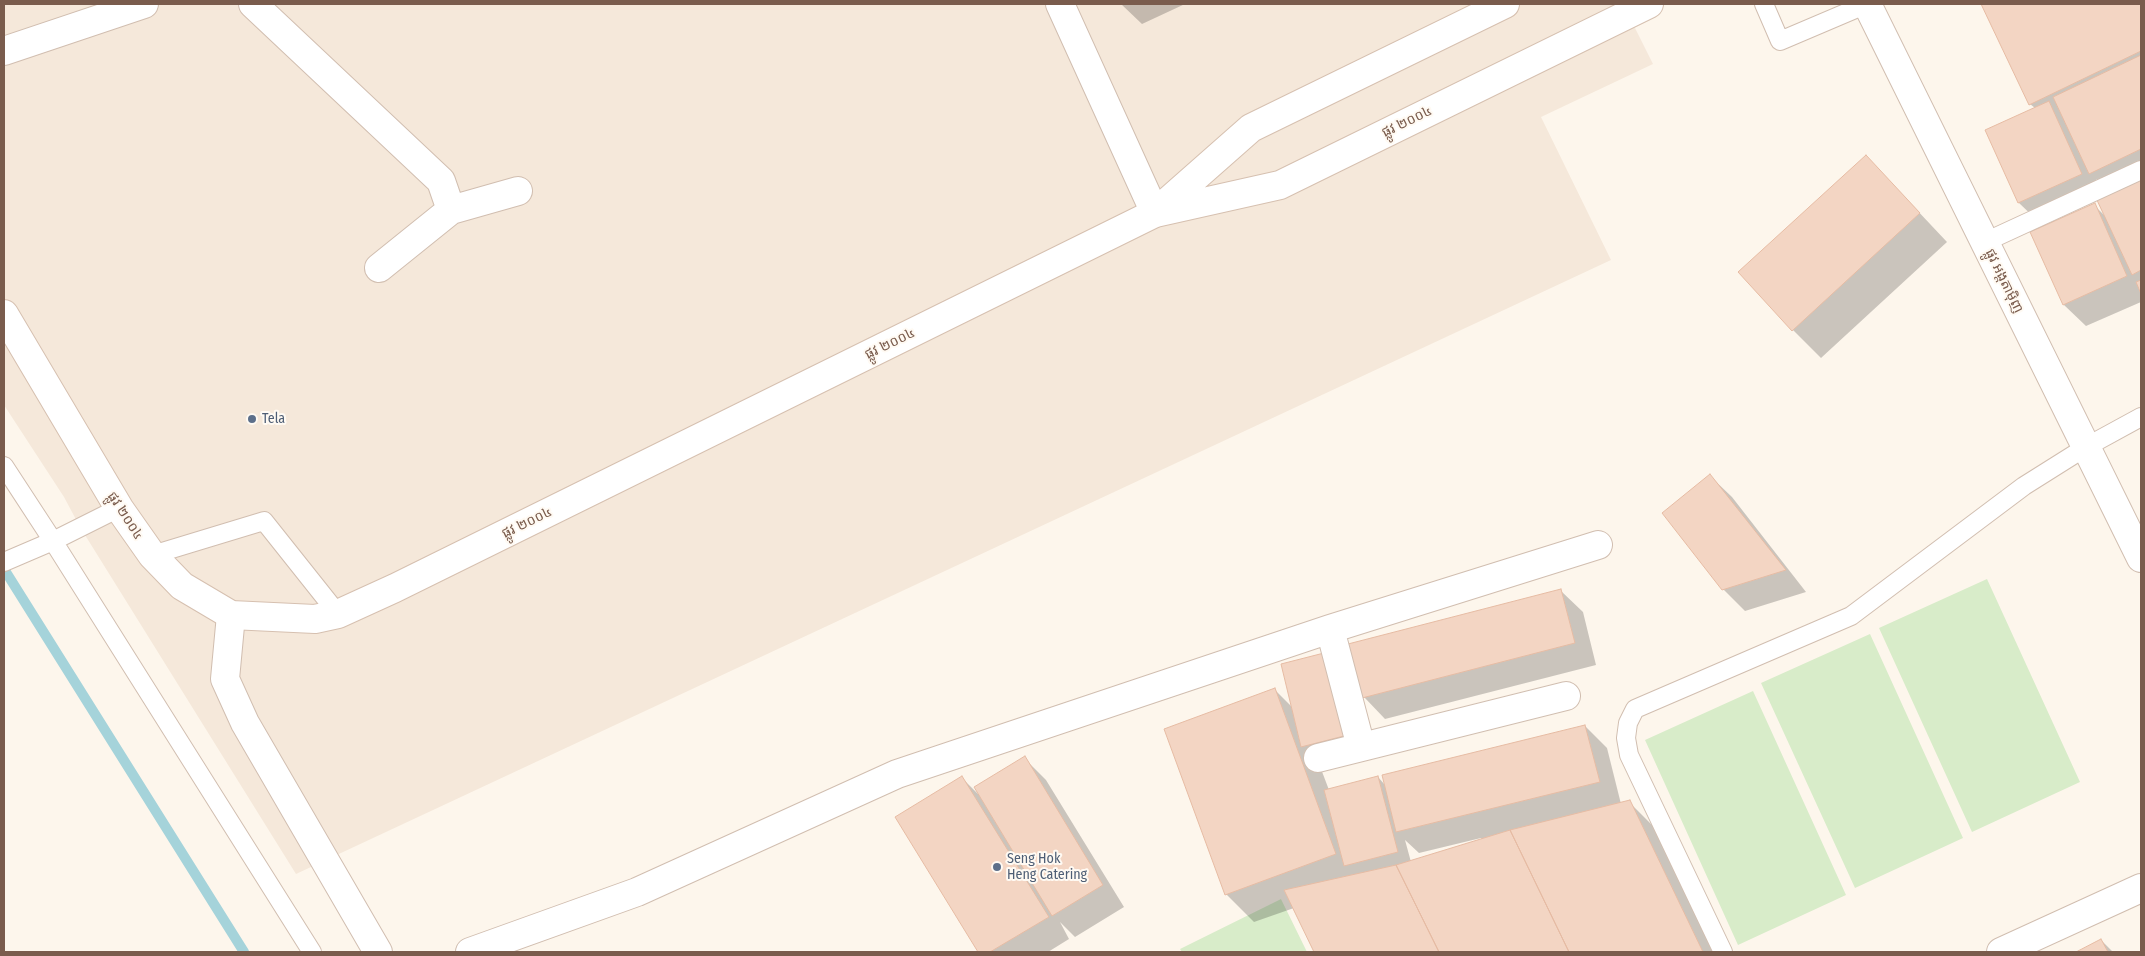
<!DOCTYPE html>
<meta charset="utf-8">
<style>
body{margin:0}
#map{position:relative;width:2145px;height:956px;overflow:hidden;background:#fdf6ec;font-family:"Fira Sans Condensed",sans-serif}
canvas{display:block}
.frame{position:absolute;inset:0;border:5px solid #7a5c4d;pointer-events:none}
</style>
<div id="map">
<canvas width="2145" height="956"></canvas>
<div class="frame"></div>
</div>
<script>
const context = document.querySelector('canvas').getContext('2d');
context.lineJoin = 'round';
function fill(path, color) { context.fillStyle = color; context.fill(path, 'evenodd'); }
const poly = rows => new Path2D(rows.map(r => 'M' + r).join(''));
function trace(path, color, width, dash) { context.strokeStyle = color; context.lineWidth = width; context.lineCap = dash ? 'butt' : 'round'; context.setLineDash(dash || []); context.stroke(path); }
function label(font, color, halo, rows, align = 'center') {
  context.font = font + ' "Fira Sans Condensed","Noto Sans Khmer",sans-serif'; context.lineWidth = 4; context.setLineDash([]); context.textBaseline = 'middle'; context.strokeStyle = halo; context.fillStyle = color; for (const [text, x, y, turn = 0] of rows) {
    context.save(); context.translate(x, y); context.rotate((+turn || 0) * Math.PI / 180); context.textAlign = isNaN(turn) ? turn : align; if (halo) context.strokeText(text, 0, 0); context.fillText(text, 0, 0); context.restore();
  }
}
const residential = poly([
 [4,4,1623,4,1653,64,1541,117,1611,260,296,874,80,527,64,497,4,405]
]);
const green = poly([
 [1987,579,2080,782,1972,832,1879,628],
 [1870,634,1963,838,1855,888,1761,683],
 [1753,691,1846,895,1738,945,1645,740],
 [1281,899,1307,952,1182,952,1180,949]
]);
const shadow = poly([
 [1121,4,1185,4,1142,24],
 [1982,4,2141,4,2141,302,2086,326,2064,305,2032,232,2094,205,2105,216,2098,199,2041,224,2019,203,1987,130,2035,108,2030,104],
 [2096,179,2110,193,2103,196],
 [1866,156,1947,242,1821,358,1793,330],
 [1710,476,1732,497,1806,592,1745,611,1723,589],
 [1561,591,1583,612,1596,665,1385,719,1364,697],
 [1282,664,1358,751,1318,761,1329,790,1378,777,1385,785,1585,726,1607,748,1621,804,1629,802,1657,830,1717,952,1315,952,1294,908,1254,922,1226,894,1275,690,1293,708],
 [1481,838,1482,840,1411,862,1405,840,1419,853],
 [1024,758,1046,780,1124,907,1075,937,1060,922,1069,939,1048,952,980,952,897,817,962,778,979,795],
 [2101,940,2113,952,2078,952]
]);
const stream = poly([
 [4,569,244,952]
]);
const building = poly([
 [1981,4,2141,4,2141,51,2029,105,1981,4],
 [2141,55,2141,149,2089,174,2053,97,2141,55],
 [2049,101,2082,174,2018,203,1985,130,2049,101],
 [1866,155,1920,213,1792,331,1738,272,1866,155],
 [2141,177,2141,270,2132,275,2096,198,2141,177],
 [2095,203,2127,276,2063,305,2030,232,2095,203],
 [2141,280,2141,294,2136,282,2141,280],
 [1710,474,1786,570,1722,590,1662,513,1710,474],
 [1561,589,1575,643,1362,698,1348,644,1561,589],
 [1324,653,1344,736,1301,747,1281,664,1324,653],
 [1275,688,1336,854,1225,895,1164,729,1275,688],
 [1585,725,1600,782,1396,832,1382,775,1585,725],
 [1025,756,1103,885,1052,916,974,787,1025,756],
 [962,776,1049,917,990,952,978,952,895,817,962,776],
 [1378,776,1398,852,1344,866,1324,790,1378,776],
 [1630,800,1703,952,1569,952,1510,830,1630,800],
 [1510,830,1569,952,1439,952,1396,865,1510,830],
 [1396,865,1439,952,1314,952,1284,890,1396,865],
 [2101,939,2108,952,2076,952,2101,939]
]);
const service = poly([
 [1764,4,1780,41,1867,4],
 [1985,242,2141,170],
 [4,466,53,541,312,952],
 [152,555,264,521,338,614],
 [4,562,53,541,119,508],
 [1723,952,1629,755,1626,738,1628,723,1635,709,1851,616,2024,486,2086,447,2141,417]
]);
const minor = poly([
 [253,4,441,181,451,210,379,268],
 [1060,4,1155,213],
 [4,51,144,4],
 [451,210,518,191],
 [1330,629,1361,747],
 [1318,758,1566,696],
 [470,952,637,892,897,774,1330,629,1598,545],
 [2001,952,2141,888]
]);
const tertiary = poly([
 [1867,4,2141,558],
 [231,615,225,679,245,723,378,952]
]);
const secondary = poly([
 [1158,210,1251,128,1505,4],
 [4,314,119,508,152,555,182,586,231,615,315,619,338,614,395,588,1155,213,1280,185,1649,4]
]);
const markers = [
 [252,419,5,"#5c6f8a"],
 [997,867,5,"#5c6f8a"]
];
const streetNames = [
 ["ផ្លូវ ២០០៤",1407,122,-26],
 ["ផ្លូវ អង្តតាម៉ិញ",2004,281,64],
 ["ផ្លូវ ២០០៤",890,344,-26],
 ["ផ្លូវ ២០០៤",125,516,57],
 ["ផ្លូវ ២០០៤",527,523,-26]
];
const serviceNames = [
 ["Tela",262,419],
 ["Seng Hok",1007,859],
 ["Heng Catering",1007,875]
];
fill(residential, '#f5e8da');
fill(green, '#d8ecc9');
fill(shadow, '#0003');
trace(stream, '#a5d3da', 10);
fill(building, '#f3d5c3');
trace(building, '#e6bba3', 1);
trace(service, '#d1beb0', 20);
trace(minor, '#d1beb0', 30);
trace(tertiary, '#d1beb0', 30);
trace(secondary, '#d6c0b0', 30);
trace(service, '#fff', 18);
trace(minor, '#fff', 28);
trace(tertiary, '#fff', 28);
trace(secondary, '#fff', 28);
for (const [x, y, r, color] of markers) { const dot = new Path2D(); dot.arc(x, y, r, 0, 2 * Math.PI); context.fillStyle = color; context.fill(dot); trace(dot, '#fffaf3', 2); }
label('14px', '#7a5c4d', '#fffaf3', streetNames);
label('14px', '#4e5e75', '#fffaf3', serviceNames, 'left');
</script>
